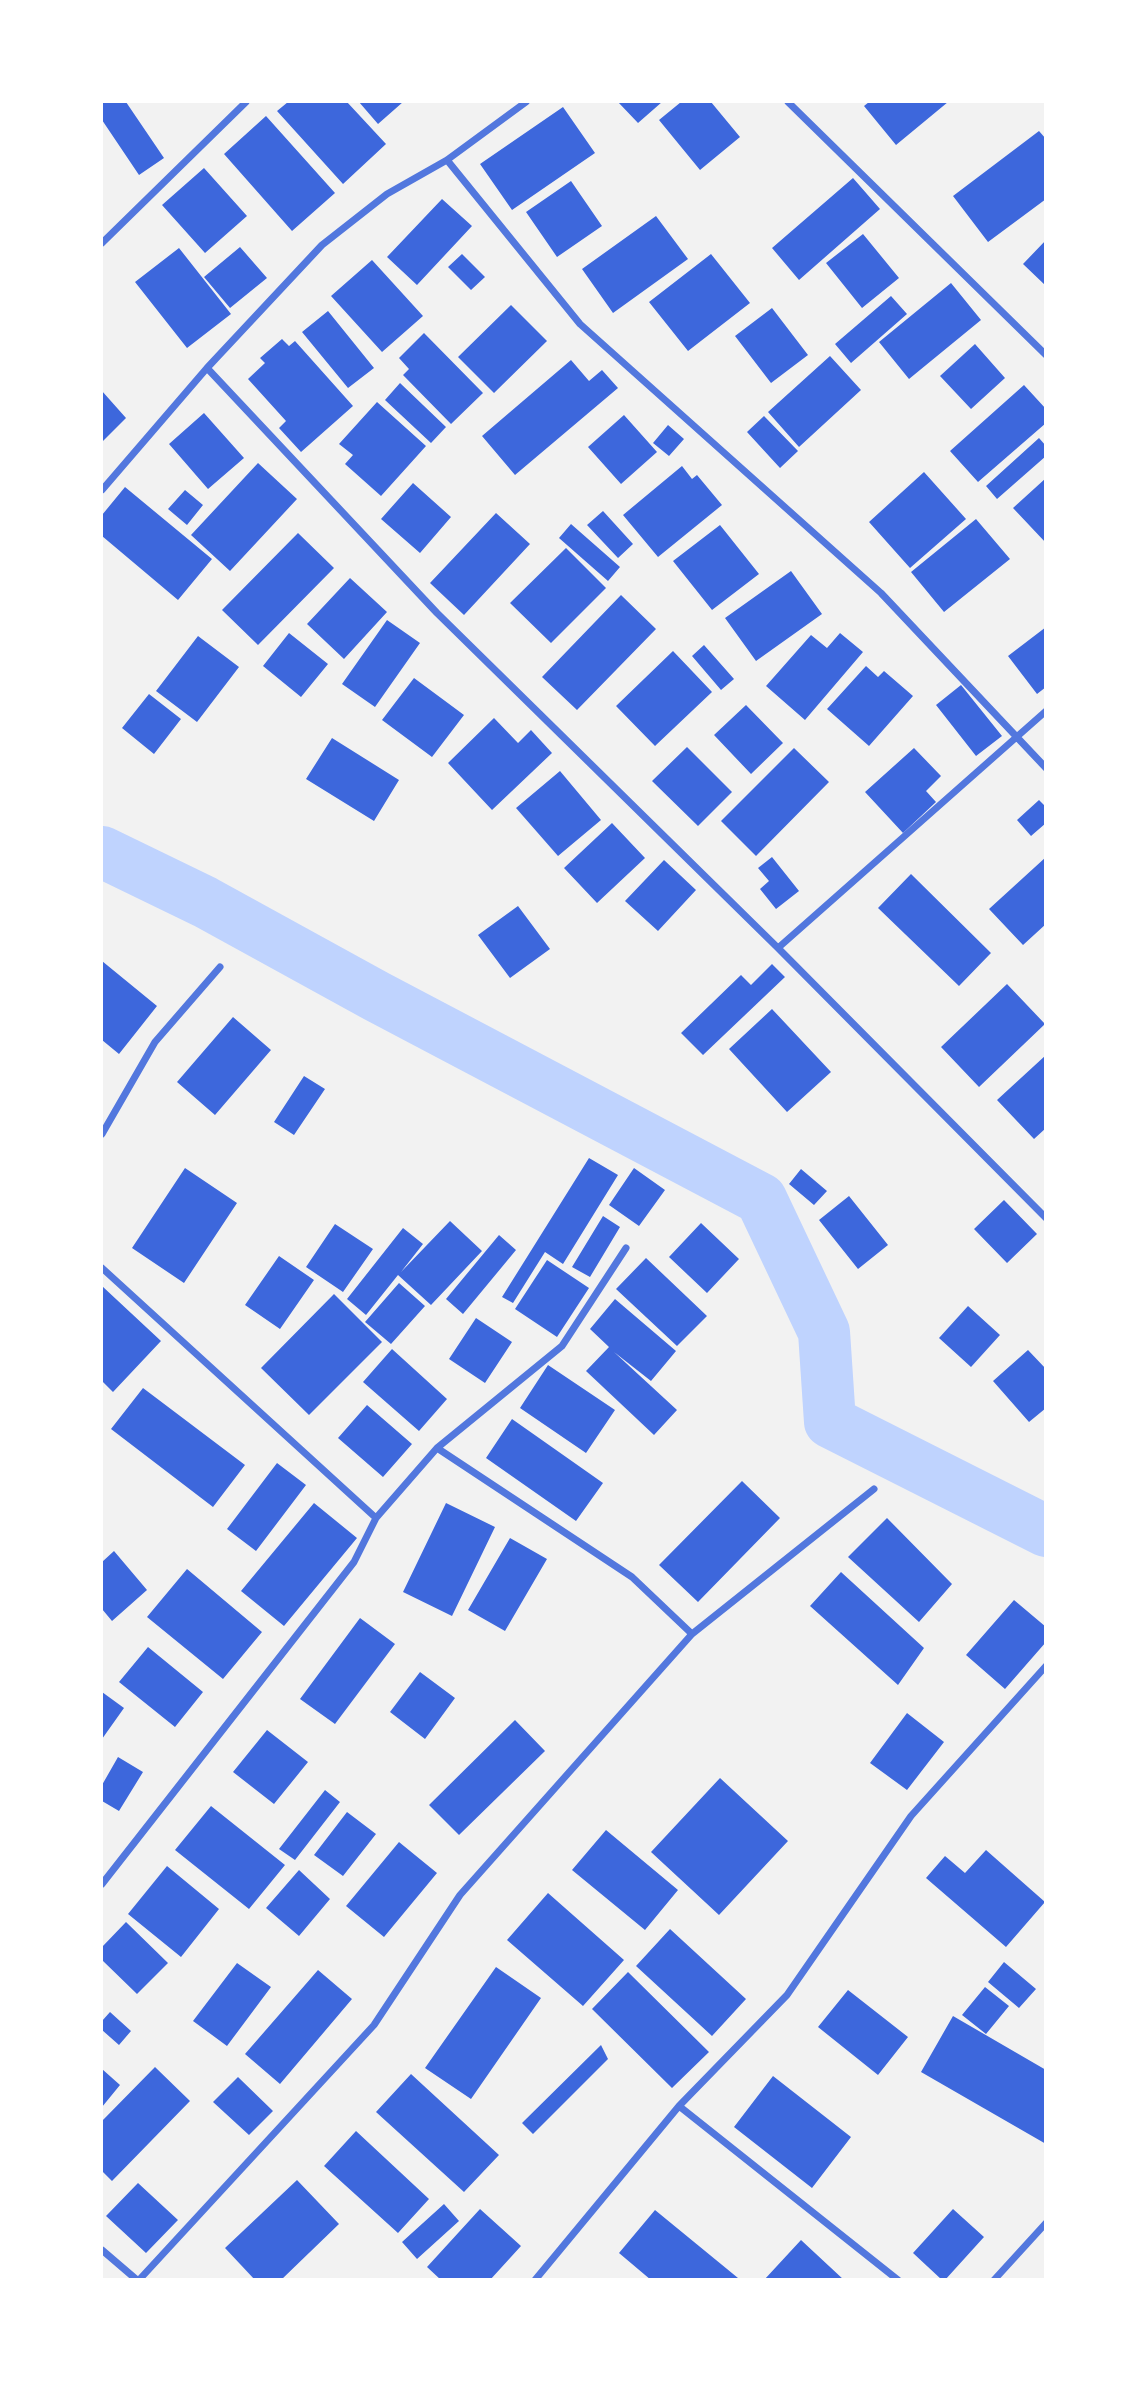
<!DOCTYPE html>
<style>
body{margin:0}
#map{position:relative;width:1147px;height:2381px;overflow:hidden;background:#f2f2f2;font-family:"Exo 2",sans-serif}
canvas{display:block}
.frame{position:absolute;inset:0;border:103px solid #fff;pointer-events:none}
</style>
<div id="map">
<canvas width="1147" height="2381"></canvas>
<div class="frame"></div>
</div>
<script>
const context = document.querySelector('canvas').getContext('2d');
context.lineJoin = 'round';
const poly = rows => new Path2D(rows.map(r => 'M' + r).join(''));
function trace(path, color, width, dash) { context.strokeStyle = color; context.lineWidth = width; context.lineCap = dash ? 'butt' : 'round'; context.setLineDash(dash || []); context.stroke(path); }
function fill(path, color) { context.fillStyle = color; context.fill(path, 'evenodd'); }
const river = poly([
 [102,852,205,902,376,996,761,1199,824,1332,830,1422,1046,1531]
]);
const building = poly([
 [102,102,126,102,164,158,139,175,102,120],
 [288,102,347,102,386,144,343,184,277,111],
 [359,102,403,102,378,124],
 [618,102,662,102,638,123],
 [681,102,711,102,740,137,700,170,659,120],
 [869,102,948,102,896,145,864,106],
 [563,107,595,153,512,210,480,164],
 [266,116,335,193,292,231,224,154],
 [1039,131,1046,139,1046,199,988,242,953,196],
 [204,168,247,216,205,253,162,205],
 [853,178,880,209,799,280,772,248],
 [571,181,602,226,557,257,526,212],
 [442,199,472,226,417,285,387,257],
 [656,216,688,259,613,313,582,269],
 [863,234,899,278,862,308,826,263],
 [1046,240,1046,286,1023,264],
 [240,247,267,278,230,308,204,277],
 [179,248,231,314,187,348,135,282],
 [462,254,485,277,471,290,448,267],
 [711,254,750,303,688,351,649,302],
 [372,260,423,316,382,352,331,296],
 [951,283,981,320,909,379,879,342],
 [891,296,907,314,851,363,835,344],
 [511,305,547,341,494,393,458,357],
 [772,308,808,355,771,383,735,336],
 [328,311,374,368,348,388,302,332],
 [424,333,483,393,451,424,403,375,409,369,399,358],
 [282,339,289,346,295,341,353,406,301,452,279,428,286,421,248,379,265,363,260,358],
 [975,344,1005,378,971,409,940,376],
 [830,356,861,390,799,447,768,412],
 [571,360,589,381,602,370,618,388,515,475,482,436],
 [400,383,446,427,431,443,385,400],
 [1024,385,1046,409,1046,423,978,482,950,451],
 [102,391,126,418,102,442],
 [377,402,426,446,381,496,345,464,353,455,339,444],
 [204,413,244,458,208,489,169,444],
 [624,415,657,452,621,484,588,447],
 [764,416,798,451,780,468,747,432],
 [668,425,684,439,669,456,653,443],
 [1039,438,1046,446,1046,456,997,499,986,486],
 [258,463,297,499,230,571,191,535],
 [682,466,692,479,697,475,722,505,658,557,623,515],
 [924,472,966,519,910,568,869,522],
 [1046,478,1046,543,1013,508],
 [413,483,451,517,420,553,381,519],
 [125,487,212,559,178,600,102,536,102,515],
 [185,490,203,505,187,525,168,509],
 [603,511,633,544,618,558,587,525],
 [496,513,530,544,464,615,430,583],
 [976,519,1010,559,944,612,911,572],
 [571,524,620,567,608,581,559,538],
 [720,525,759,574,712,610,673,561],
 [298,533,334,568,258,645,222,610],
 [566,548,606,588,551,643,510,603],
 [791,571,822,614,756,661,725,618],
 [350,578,387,612,344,659,307,624],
 [621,595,656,629,577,710,542,677],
 [387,620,420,643,375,707,342,684],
 [1046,627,1046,687,1037,694,1008,656],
 [289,633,328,664,301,697,263,666],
 [840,633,863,652,805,720,766,686,811,635,827,648],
 [198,636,239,667,197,722,156,691],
 [704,645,734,679,721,690,692,656],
 [673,651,712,692,655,746,616,706],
 [866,666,878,677,884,671,913,696,869,746,827,709],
 [414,678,464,715,432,757,382,720],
 [961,685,1002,736,976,756,936,705],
 [149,694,181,719,154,754,122,728],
 [746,705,783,743,751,774,714,735],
 [494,718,518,743,531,730,552,753,492,810,448,763],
 [332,738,399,780,374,821,306,779],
 [687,747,732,792,698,826,652,781],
 [794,748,829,782,756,856,721,821],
 [914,748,941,776,926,791,936,802,903,833,865,792],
 [560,771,601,820,558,856,516,808],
 [1039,800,1046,807,1046,823,1031,836,1017,820],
 [612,823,645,858,597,903,564,868],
 [772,857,799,891,776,909,760,889,769,881,758,868],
 [1046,857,1046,924,1023,945,989,909],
 [664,860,696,890,658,931,625,901],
 [911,874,991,953,959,986,878,908],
 [518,906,550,949,510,978,478,935],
 [102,961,157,1006,119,1054,102,1040],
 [772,964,785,977,703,1055,681,1033,741,975,751,985],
 [1007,984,1045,1024,979,1087,941,1047],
 [772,1009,831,1072,787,1112,729,1049],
 [233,1017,271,1050,215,1115,177,1082],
 [1046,1055,1046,1128,1034,1139,997,1100],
 [304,1076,325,1089,294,1135,274,1122],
 [589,1158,618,1175,563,1264,545,1252,513,1303,502,1297],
 [185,1168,237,1203,184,1283,132,1248],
 [634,1168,665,1190,639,1226,609,1205],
 [801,1169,827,1191,814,1205,789,1184],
 [849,1196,888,1245,858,1269,819,1220],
 [1004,1200,1037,1234,1007,1263,974,1229],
 [603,1216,620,1227,590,1277,572,1267],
 [450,1221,482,1251,431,1305,398,1275,366,1315,347,1299,403,1228,423,1244,401,1272],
 [701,1223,739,1259,707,1293,669,1257],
 [335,1224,373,1249,343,1292,306,1267],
 [499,1235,516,1250,463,1314,446,1299],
 [279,1256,314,1280,280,1329,245,1305],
 [646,1258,707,1316,677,1346,616,1289],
 [547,1260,589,1288,557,1337,515,1309],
 [399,1283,425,1306,391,1344,365,1322],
 [102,1286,161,1341,113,1392,102,1381],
 [334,1294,382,1342,309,1415,261,1368],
 [615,1299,676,1351,651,1381,614,1352,677,1410,654,1435,586,1371,609,1347,590,1329],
 [968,1306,1000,1335,971,1367,939,1338],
 [476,1318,512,1342,485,1383,449,1359],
 [392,1349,447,1399,419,1431,363,1382],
 [1028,1350,1046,1369,1046,1408,1029,1422,993,1381],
 [548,1365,615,1410,586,1453,520,1408],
 [143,1388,245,1465,213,1507,111,1429],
 [367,1405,412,1444,383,1477,338,1438],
 [512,1419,603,1483,576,1521,486,1458],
 [277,1463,306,1485,256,1551,227,1529],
 [742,1481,780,1518,698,1602,659,1565],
 [314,1503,357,1538,284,1626,241,1591],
 [446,1503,495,1527,452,1616,403,1592],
 [887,1518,952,1584,919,1622,848,1557],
 [510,1538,547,1559,505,1631,468,1610],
 [114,1551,147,1590,112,1621,102,1609,102,1562],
 [187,1569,262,1632,223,1679,147,1617],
 [841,1572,924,1648,898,1685,810,1606],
 [1014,1600,1046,1627,1046,1642,1005,1689,966,1655],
 [360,1618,395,1644,335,1724,300,1699],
 [148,1647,203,1692,175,1727,119,1682],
 [420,1672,455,1698,425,1739,390,1712],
 [102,1692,124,1708,102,1739],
 [907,1713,944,1742,907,1790,870,1763],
 [515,1720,545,1751,459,1835,429,1805],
 [267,1730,308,1762,274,1804,233,1772],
 [118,1757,143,1772,119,1811,102,1801,102,1785],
 [720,1778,788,1841,719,1915,651,1852],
 [325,1790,340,1802,295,1860,279,1849],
 [211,1806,285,1865,249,1909,175,1850],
 [347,1812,376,1834,343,1876,314,1855],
 [606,1830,678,1890,645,1930,572,1870],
 [399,1842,437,1873,384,1937,346,1906],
 [986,1850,1045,1902,1006,1947,926,1878,945,1856,965,1873],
 [167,1866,219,1909,181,1957,128,1914],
 [299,1870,330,1899,299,1936,266,1908],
 [548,1893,624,1960,583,2006,507,1940],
 [126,1922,168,1963,137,1994,102,1960,102,1947],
 [670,1929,746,1999,712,2036,636,1966],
 [1004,1962,1036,1989,1019,2008,988,1982],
 [237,1963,271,1987,227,2046,193,2021],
 [496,1967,541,1998,471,2099,425,2068],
 [318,1970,352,1999,280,2084,245,2054],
 [628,1972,709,2052,672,2088,592,2009],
 [985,1987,1009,2006,986,2034,962,2015],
 [848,1990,908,2037,878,2075,818,2027],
 [110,2012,131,2031,119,2045,102,2030,102,2021],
 [953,2016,1046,2070,1046,2144,921,2072],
 [601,2045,608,2059,533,2134,522,2123],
 [155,2067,190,2101,112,2181,102,2171,102,2121],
 [102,2069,120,2085,102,2107],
 [411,2074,499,2155,464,2192,376,2112],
 [773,2076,851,2137,812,2188,734,2127],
 [238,2077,273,2111,249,2135,213,2102],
 [356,2131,429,2199,398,2233,324,2166],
 [297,2180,339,2224,281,2280,255,2280,225,2248],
 [138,2183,178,2220,146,2253,106,2216],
 [444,2204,459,2221,417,2259,402,2242],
 [480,2209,521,2246,490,2280,441,2280,427,2267],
 [953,2209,984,2237,945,2280,942,2280,913,2253],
 [655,2210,738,2278,736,2280,651,2280,619,2253],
 [801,2240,844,2280,764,2280]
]);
const minor = poly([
 [788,102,1046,355],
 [447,160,580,324,881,593,1046,768],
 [102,243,246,102],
 [207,368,437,613,778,948],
 [102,490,207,368,322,245,387,194,447,160,526,102],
 [1046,711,778,948,1046,1218],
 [102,1134,155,1042,220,967],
 [102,1268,376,1518],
 [437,1448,632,1577,692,1634],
 [102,1884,354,1562,376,1518,437,1448,562,1346,626,1248],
 [679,2106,898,2280],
 [102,2250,137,2280],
 [139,2280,374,2025,460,1895,692,1634,874,1489],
 [535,2280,679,2106,787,1995,911,1816,1046,1666],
 [994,2280,1046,2223]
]);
trace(river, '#bfd3fe', 52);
fill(building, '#3d67dc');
trace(minor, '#5277de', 7);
</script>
